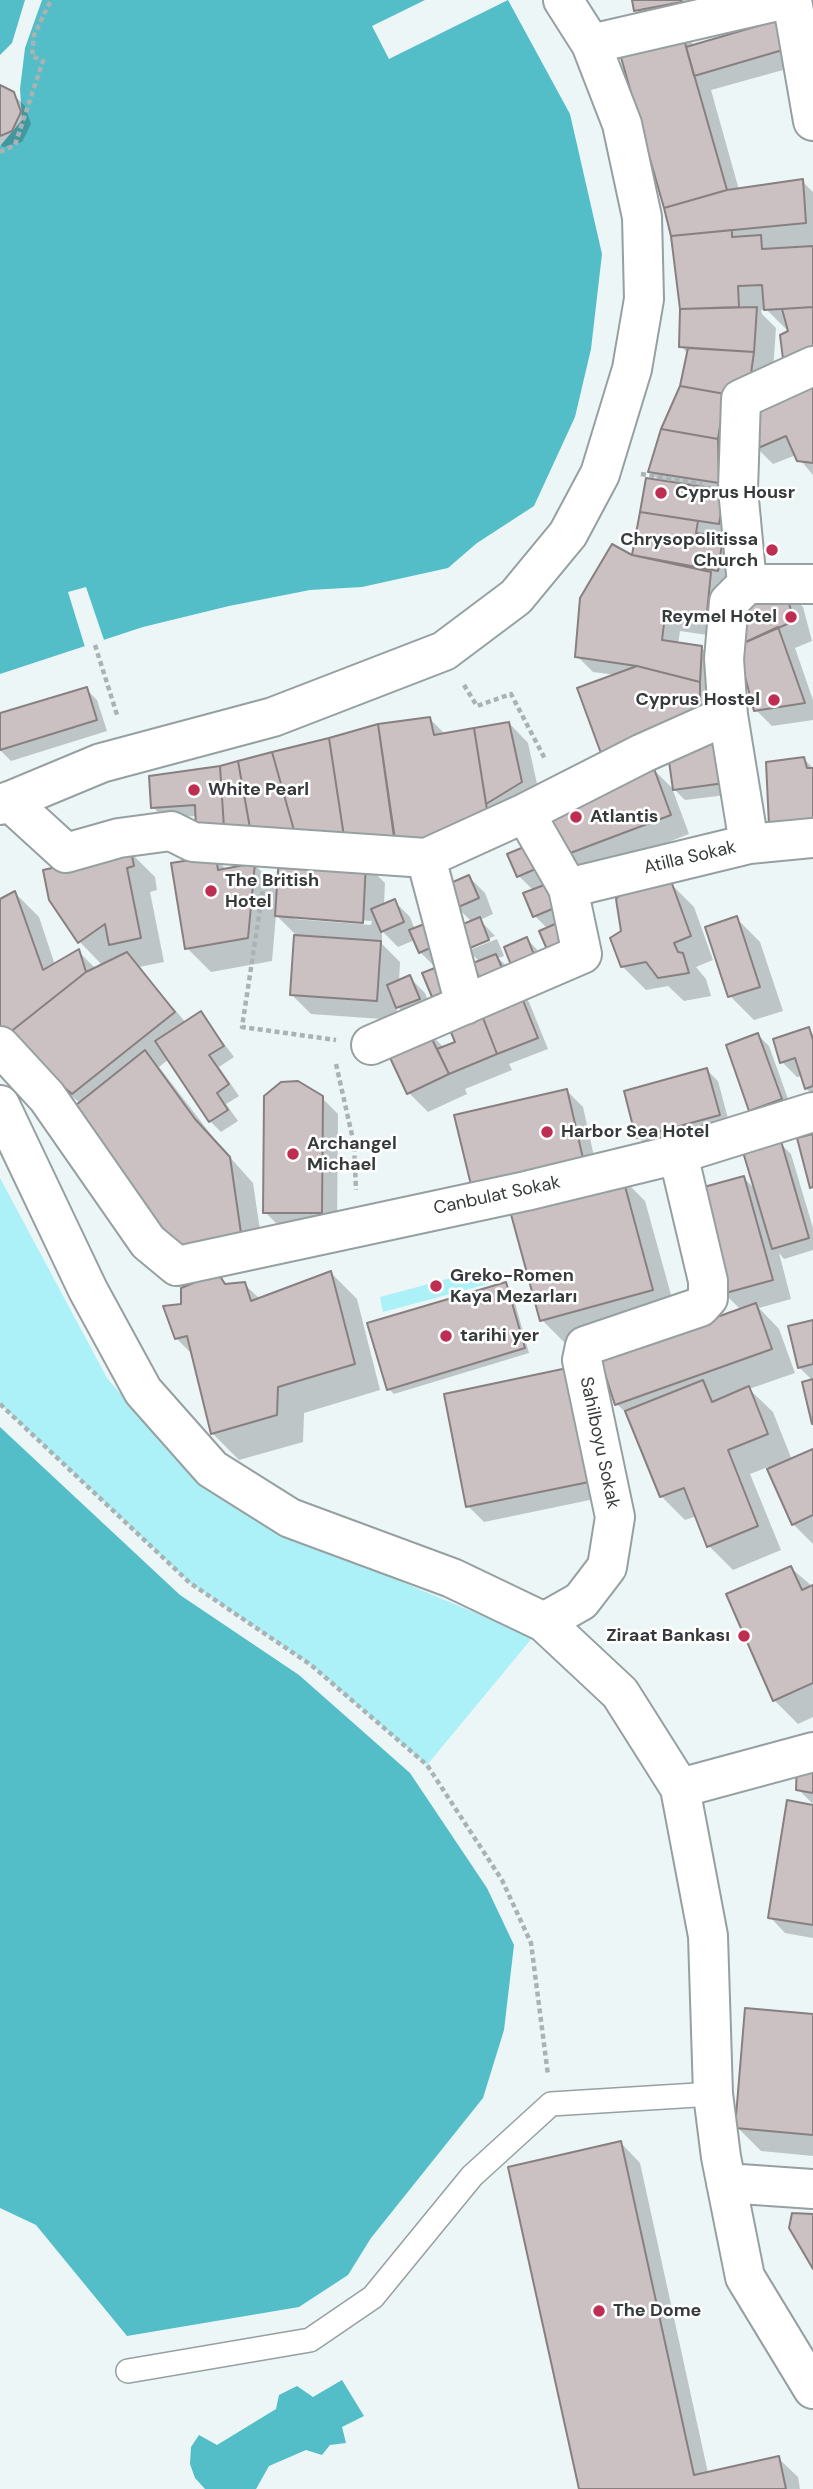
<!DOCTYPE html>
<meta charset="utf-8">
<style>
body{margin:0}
canvas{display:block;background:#ecf6f7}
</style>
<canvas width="813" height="2489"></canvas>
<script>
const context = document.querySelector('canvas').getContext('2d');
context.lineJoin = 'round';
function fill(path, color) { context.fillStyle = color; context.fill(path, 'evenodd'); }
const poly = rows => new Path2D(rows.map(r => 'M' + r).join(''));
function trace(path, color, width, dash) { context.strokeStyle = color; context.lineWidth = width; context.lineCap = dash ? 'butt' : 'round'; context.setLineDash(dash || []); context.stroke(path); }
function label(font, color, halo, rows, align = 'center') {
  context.font = font + ' "DM Sans",sans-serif'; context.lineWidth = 5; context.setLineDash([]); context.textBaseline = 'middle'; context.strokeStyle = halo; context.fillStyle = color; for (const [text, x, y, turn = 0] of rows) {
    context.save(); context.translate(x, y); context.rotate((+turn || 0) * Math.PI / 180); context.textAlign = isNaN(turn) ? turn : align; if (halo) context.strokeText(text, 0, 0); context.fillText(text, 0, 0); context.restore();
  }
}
const green = poly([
 [0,1178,107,1378,201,1486,309,1543,533,1637,427,1765,311,1665,190,1583,0,1404],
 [488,1268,495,1282,383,1312,380,1297]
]);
const water = poly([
 [0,0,25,0,12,43,0,55],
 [42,0,508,0,570,114,602,254,591,349,575,417,534,506,477,543,448,568,362,587,310,590,229,606,143,627,0,674,0,146,22,120,20,89,25,48],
 [0,1427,180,1595,299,1675,410,1773,487,1888,514,1945,504,2030,483,2098,371,2238,348,2275,299,2307,127,2336,36,2225,0,2208],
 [342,2380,364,2416,342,2427,346,2443,330,2445,322,2455,306,2450,269,2466,256,2489,205,2489,195,2478,190,2464,191,2447,199,2435,217,2445,276,2409,279,2395,297,2386,313,2397]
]);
const pier = poly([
 [425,0,508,0,389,59,372,26],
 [86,587,104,640,85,647,68,592]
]);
const shadow = poly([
 [634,0,689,0,692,12,647,21,636,10],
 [778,22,801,65,711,90,739,190,802,181,813,192,813,374,789,332,766,309,761,310,762,314,776,328,773,371,734,538,721,536,742,558,721,637,680,631,678,644,701,647,717,663,742,793,685,800,674,789,670,756,616,675,593,672,577,656,633,558,648,480,660,482,650,472,681,387,688,354,681,346,682,309,665,207,681,31,695,46],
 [0,88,13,94,25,106,31,124,22,142,4,147,0,145],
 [813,383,813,475,796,455,773,464,758,449],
 [784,588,803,607,812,641,795,648,813,700,813,720,772,726,756,710],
 [86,689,97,700,107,731,11,761,0,750,0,715],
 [430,719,446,735,509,723,528,743,541,802,366,864,385,883,384,905,394,901,410,917,415,930,432,923,449,1012,433,996,437,969,420,952,415,940,398,947,382,931,382,944,400,962,399,982,410,978,425,993,434,1015,414,1023,397,1006,396,1020,311,1014,292,995,298,937,276,915,272,961,211,972,187,948,215,858,227,870,255,865,279,889,281,858,197,816,164,818,153,807,220,767,378,725],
 [259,825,233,830,233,826],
 [295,916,372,921,371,925,295,919],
 [804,759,813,768,813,844],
 [652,768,672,788,689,834,586,874,566,854],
 [530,846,571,923,548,929,535,916,534,891,519,876],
 [131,853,155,877,157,890,150,892,164,962,139,967,186,1023,201,1013,234,1057,219,1067,239,1096,226,1104,238,1121,221,1132,210,1121,169,1059,159,1067,219,1145,253,1183,265,1264,217,1274,229,1286,244,1284,260,1299,331,1273,357,1299,380,1390,304,1413,303,1442,239,1460,212,1433,193,1355,176,1338,183,1306,208,1279,81,1104,30,1061,0,1021,0,901,15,893,39,917,55,965,78,951,96,969,103,966,79,941],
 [469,877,485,893,493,914,480,920,495,936,472,945,472,949,497,939,504,956,498,958,512,971,521,993,529,1002,548,1049,509,1064,512,1070,465,1089,467,1094,428,1112,409,1093,426,1029,444,1048,457,1044,497,999,480,962,467,949,472,922,457,907],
 [670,883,694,907,713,960,696,967,706,979,711,996,684,1001,668,986,646,990,622,966,623,932],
 [736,918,760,942,783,1011,754,1020,730,996],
 [527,939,542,955,551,976,506,948],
 [808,1029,813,1034,813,1095,806,1088,802,1076,797,1077,782,1062],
 [758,1035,769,1046,792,1110,762,1121,751,1110],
 [707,1070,718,1081,730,1126,649,1148,638,1137],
 [567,1091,583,1107,600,1183,621,1177,645,1201,676,1313,566,1344,542,1320],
 [322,1098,338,1114,337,1228,281,1228,265,1212],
 [780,1143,791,1154,813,1228,813,1250,784,1259,779,1253,791,1299,759,1308,779,1329,795,1373,749,1389,773,1412,792,1460,813,1451,813,1544,793,1524,768,1467,750,1474,781,1550,733,1570,709,1546,697,1516,685,1520,661,1496,628,1415,617,1404,741,1310,724,1293,744,1178,757,1191],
 [505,1284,511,1289,529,1353,394,1394,389,1389],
 [813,1322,813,1381,799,1367],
 [571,1369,609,1496,484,1522,468,1506],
 [791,1568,813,1587,813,1717,798,1724,774,1700],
 [813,1762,813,1804,798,1789],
 [813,1806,813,1938,785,1933,770,1917],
 [813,2016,813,2156,761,2151,737,2127],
 [621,2143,640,2163,708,2473,778,2458,798,2477,800,2489,580,2489]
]);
const building = poly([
 [632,0,681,0,682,2,634,11,632,0],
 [778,20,786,49,694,76,686,47,778,20],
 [681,29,727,190,664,208,618,47,681,29],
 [0,85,14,92,21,112,12,131,0,136,0,85],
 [803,179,806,223,671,236,664,208,727,190,803,179],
 [732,230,732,237,761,235,762,249,813,246,813,307,764,310,762,285,738,286,739,307,680,309,671,236,732,230],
 [757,307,754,352,679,347,680,309,757,307],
 [813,307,813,358,783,359,780,335,788,331,782,309,813,307],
 [688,348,754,352,750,381,725,394,680,386,688,348],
 [813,381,813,463,797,461,786,436,756,449,750,408,813,381],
 [680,386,725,394,718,439,661,429,680,386],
 [661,429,718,439,719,483,648,472,661,429],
 [646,478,725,490,719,524,640,512,646,478],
 [640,512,698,521,696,533,723,537,718,571,632,555,640,512],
 [612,544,632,555,711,572,706,622,665,616,662,640,702,646,700,682,637,666,575,657,580,598,612,544],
 [784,586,794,621,737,646,740,593,784,586],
 [778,627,805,703,754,711,737,646,778,627],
 [637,666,700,682,700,711,602,756,577,688,637,666],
 [87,687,97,720,0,750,0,713,87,687],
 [430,717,434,735,474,728,488,816,397,853,378,724,430,717],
 [725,721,732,782,673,790,667,747,725,721],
 [509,722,522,782,486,804,474,728,509,722],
 [378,724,395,844,345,843,329,738,378,724],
 [329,738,345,843,297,841,272,752,329,738],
 [272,752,297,841,252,839,238,761,272,752],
 [804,757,807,768,813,768,813,825,769,825,766,762,804,757],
 [238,761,250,828,224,828,220,766,238,761],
 [220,766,224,828,196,829,195,805,151,808,149,776,220,766],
 [653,766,671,815,565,855,547,807,653,766],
 [531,844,540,867,517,877,507,854,531,844],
 [131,851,134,866,127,868,141,938,109,945,105,924,78,943,49,900,43,870,131,851],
 [216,856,218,870,255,863,248,938,185,949,171,863,216,856],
 [279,856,366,862,363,923,275,916,279,856],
 [469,875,479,898,456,908,446,885,469,875],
 [671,881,691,936,674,943,678,952,683,953,689,973,658,978,646,962,621,967,610,938,621,931,616,899,626,889,671,881],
 [547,884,557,907,533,917,523,893,547,884],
 [15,891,43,970,79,949,86,972,4,1037,0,1026,0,899,15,891],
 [395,899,404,922,381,932,371,909,395,899],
 [737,916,760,987,728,997,705,927,737,916],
 [480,917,489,940,465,950,456,927,480,917],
 [432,921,441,943,419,953,409,930,432,921],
 [562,921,571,944,549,954,539,931,562,921],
 [294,935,381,941,377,1001,290,995,294,935],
 [527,937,536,960,513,970,504,947,527,937],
 [127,952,175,1012,72,1094,4,1037,86,972,127,952],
 [496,954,506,977,483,987,473,963,496,954],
 [445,964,455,987,432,997,422,973,445,964],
 [410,975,420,999,396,1008,387,985,410,975],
 [518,988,538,1038,497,1054,478,1005,518,988],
 [478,1005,497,1054,449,1074,437,1049,455,1042,445,1018,478,1005],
 [201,1011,224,1046,209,1055,229,1084,217,1093,228,1110,209,1122,155,1041,201,1011],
 [426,1027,449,1074,407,1094,385,1047,426,1027],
 [809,1027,813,1040,813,1086,805,1089,795,1058,780,1063,773,1039,809,1027],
 [758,1033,782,1099,749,1111,726,1045,758,1033],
 [145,1050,195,1119,230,1157,242,1240,181,1254,71,1109,145,1050],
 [707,1068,720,1115,636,1138,624,1091,707,1068],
 [298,1081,323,1096,322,1213,263,1213,264,1096,281,1082,298,1081],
 [567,1089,585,1167,473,1193,454,1115,567,1089],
 [813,1134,813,1187,810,1188,797,1138,813,1134],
 [781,1141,809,1238,772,1249,743,1152,781,1141],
 [622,1175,653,1290,540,1321,509,1207,622,1175],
 [744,1176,773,1280,722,1294,693,1190,744,1176],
 [331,1271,355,1364,278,1387,277,1415,211,1434,187,1336,175,1339,163,1306,181,1304,181,1288,218,1273,225,1284,245,1282,251,1301,331,1271],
 [506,1282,525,1348,387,1390,367,1323,506,1282],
 [756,1303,772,1349,615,1405,600,1359,756,1303],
 [813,1320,813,1364,798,1368,788,1326,813,1320],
 [572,1367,594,1481,466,1507,444,1394,572,1367],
 [813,1379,813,1424,812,1424,802,1382,813,1379],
 [703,1380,712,1402,749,1386,768,1434,728,1450,758,1526,707,1547,684,1488,660,1497,625,1411,703,1380],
 [813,1449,813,1515,792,1525,767,1469,813,1449],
 [791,1566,802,1590,813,1585,813,1683,773,1701,726,1594,791,1566],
 [813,1760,813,1793,796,1790,797,1763,813,1760],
 [787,1800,813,1805,813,1925,768,1918,787,1800],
 [745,2008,813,2014,813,2135,735,2128,745,2008],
 [621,2141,694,2475,779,2456,786,2489,579,2489,508,2167,621,2141],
 [792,2213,813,2214,813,2269,789,2228,792,2213]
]);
const path = poly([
 [0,152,15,145,43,61,32,56,34,35,51,0],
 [641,474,702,484],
 [95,645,118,718],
 [464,685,477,706,511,694,545,759],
 [264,883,242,1027,336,1040],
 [336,1064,354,1144,356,1190],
 [0,1404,190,1583,311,1665,427,1765,502,1880,531,1943,548,2075]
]);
const lane = poly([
 [128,2371,310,2340,373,2297,472,2176,551,2104,713,2094]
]);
const street = poly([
 [792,0,813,121],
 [591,44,782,0],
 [747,584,813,584],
 [9,801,66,853,119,838,171,831,193,842,426,858,525,813,643,753,728,715],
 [0,805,101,763,273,717,444,651,516,597,568,534,600,474,632,369,644,299,642,217,622,124,591,44,563,0],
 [749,844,728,715,724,659,729,602,747,584,738,489,741,399,813,366],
 [426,858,465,1005],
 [568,888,749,844,813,838],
 [371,1045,582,954,568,888,525,813],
 [0,1046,47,1097,148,1242,177,1266,526,1191,678,1154,813,1112],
 [0,1105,88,1290,143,1391,212,1469,290,1518,452,1578,544,1622,620,1693,680,1788,708,1936,713,2094,721,2157,745,2277,813,2389],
 [544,1622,581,1601,607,1567,615,1517,582,1360,585,1346,700,1307,708,1298,708,1281,678,1154],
 [680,1788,813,1752],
 [726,2183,813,2189]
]);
const markers = [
 [661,493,7,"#be2e53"],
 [772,550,7,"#be2e53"],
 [791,617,7,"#be2e53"],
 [774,700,7,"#be2e53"],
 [194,790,7,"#be2e53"],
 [576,817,7,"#be2e53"],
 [211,891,7,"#be2e53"],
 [547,1132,7,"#be2e53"],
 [293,1154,7,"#be2e53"],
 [436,1286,7,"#be2e53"],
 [446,1336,7,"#be2e53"],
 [744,1636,7,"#be2e53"],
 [599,2311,7,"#be2e53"]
];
const poiNames = [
 ["Cyprus Housr",675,493],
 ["Chrysopolitissa",758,540,"right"],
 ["Church",758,561,"right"],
 ["Reymel Hotel",777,617,"right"],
 ["Cyprus Hostel",760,700,"right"],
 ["White Pearl",208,790],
 ["Atlantis",590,817],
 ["The British",225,881],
 ["Hotel",225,902],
 ["Harbor Sea Hotel",561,1132],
 ["Archangel",307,1144],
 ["Michael",307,1165],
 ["Greko-Romen",450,1276],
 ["Kaya Mezarları",450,1297],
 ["tarihi yer",460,1336],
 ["Ziraat Bankası",730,1636,"right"],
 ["The Dome",613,2311]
];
const streetNames = [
 ["Atilla Sokak",690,858,-13],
 ["Canbulat Sokak",497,1196,-12],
 ["Sahilboyu Sokak",599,1443,78]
];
fill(green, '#acf1f7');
fill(water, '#53bec7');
fill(pier, '#ecf6f7');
fill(shadow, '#0003');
fill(building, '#cbc1c2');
trace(building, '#887f80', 2);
trace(lane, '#97a0a1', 26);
trace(street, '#97a0a1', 42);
trace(path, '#abb2b3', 4.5, [5, 3.5]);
trace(lane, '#fff', 23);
trace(street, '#fff', 38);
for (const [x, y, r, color] of markers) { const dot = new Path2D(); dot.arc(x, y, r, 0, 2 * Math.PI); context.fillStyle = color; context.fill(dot); trace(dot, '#fff', 2.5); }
label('bold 18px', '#363a3b', '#fff', poiNames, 'left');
label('18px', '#363a3b', '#fff', streetNames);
</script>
